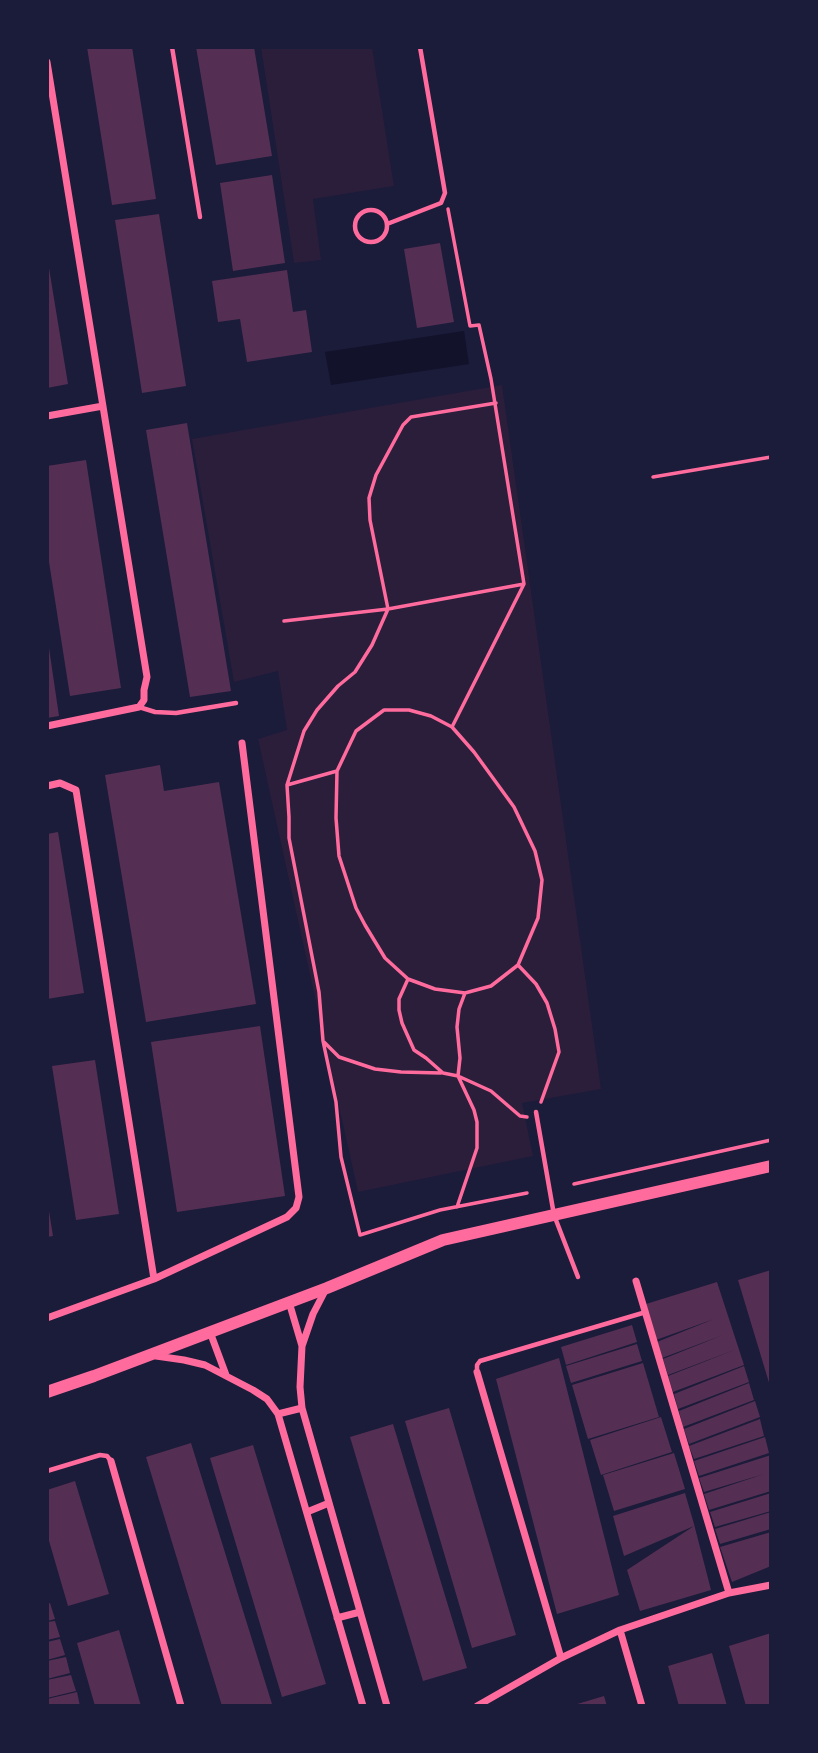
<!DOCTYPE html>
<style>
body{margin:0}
#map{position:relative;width:818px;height:1753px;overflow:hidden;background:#1b1b3a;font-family:"Archivo Narrow",sans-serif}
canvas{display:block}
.frame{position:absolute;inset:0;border:49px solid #1b1b3a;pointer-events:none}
</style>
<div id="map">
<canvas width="818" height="1753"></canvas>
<div class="frame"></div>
</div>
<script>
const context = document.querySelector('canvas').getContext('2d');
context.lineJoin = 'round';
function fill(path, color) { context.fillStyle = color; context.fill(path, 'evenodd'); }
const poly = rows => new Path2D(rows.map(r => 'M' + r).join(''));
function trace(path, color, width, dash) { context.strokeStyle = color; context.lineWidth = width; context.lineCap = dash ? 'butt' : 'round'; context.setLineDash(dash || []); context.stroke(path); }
const green = poly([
 [261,47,372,47,394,186,313,199,321,260,294,263],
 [502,385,601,1089,522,1103,533,1156,358,1192,258,739,287,730,278,671,234,682,192,439]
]);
const water = poly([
 [464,331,469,364,331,385,325,352]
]);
const building = poly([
 [87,47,132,47,156,199,112,205],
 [196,47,254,47,272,156,216,165],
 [272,175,285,263,233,271,220,183],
 [159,214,186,386,142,393,115,220],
 [440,243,454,322,417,328,404,249],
 [47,268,49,268,68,384,47,388],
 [287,270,293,312,306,310,312,352,247,362,240,319,218,322,212,281],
 [187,423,231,691,190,697,146,430],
 [86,460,121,688,70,696,47,549,47,466],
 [47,648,49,648,59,716,47,718],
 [160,765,164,791,219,782,256,1004,146,1022,105,775],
 [58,832,84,993,47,999,47,834],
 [260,1026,285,1196,177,1212,151,1042],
 [95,1060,119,1214,76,1220,52,1066],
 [47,1211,49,1211,53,1236,47,1237],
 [771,1270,771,1385,770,1386,738,1280],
 [717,1282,744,1365,673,1392,668,1376,737,1349,668,1375,663,1359,723,1335,662,1358,657,1342,714,1319,656,1340,646,1304],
 [632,1325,637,1342,566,1365,561,1347],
 [637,1344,642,1361,571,1383,566,1366],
 [559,1358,619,1595,557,1614,496,1379],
 [643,1363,659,1417,588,1439,572,1385],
 [744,1366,749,1382,678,1409,674,1394],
 [749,1383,754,1400,683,1427,679,1411],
 [755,1401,760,1417,689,1444,684,1429],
 [449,1408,516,1635,472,1648,405,1421],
 [661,1417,672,1452,601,1475,590,1440],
 [760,1419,764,1436,694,1459,689,1446],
 [393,1424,467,1668,423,1681,350,1437],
 [765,1437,769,1453,699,1476,694,1461],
 [191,1443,272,1704,266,1706,222,1706,146,1457],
 [253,1445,326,1684,282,1697,210,1458],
 [674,1453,685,1489,614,1511,603,1475],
 [771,1455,771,1491,709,1510,704,1494,764,1474,704,1492,699,1478],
 [75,1481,109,1594,68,1606,47,1534,47,1490],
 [685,1493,694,1524,711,1590,640,1611,627,1570,694,1526,624,1556,613,1516],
 [771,1493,771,1511,715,1527,710,1512],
 [771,1512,771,1529,720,1544,715,1529],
 [771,1532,771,1566,732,1582,720,1547],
 [50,1603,55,1619,47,1621,47,1604],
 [55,1621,60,1637,47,1640,47,1622],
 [119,1630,141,1706,95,1706,77,1643],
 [771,1633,771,1706,746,1706,729,1646],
 [60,1639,65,1655,47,1660,47,1642],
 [712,1653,727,1706,679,1706,668,1666],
 [66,1657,70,1673,47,1679,47,1661],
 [71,1675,76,1691,47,1698,47,1680],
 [77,1692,80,1706,47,1706,47,1699],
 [604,1696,607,1706,575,1706,574,1705]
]);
const path = poly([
 [448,209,470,326,479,325,491,379,524,584,452,727],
 [496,403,411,417,403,425,376,475,369,498,370,520,388,609,372,645,355,672,338,686,317,710,304,731,287,785,289,817,289,838,319,992,323,1041,336,1102,341,1157,360,1235,440,1210,527,1193],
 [653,477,771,457],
 [284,621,388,609,524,584],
 [384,710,409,710,431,716,452,727,474,752,514,807,535,851,542,880,538,918,518,965,491,986,465,993,435,989,408,979,385,958,365,925,356,908,339,856,336,818,337,771,356,731,384,710],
 [287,785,337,771],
 [518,965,536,984,547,1003,555,1029,559,1052,541,1102],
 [408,979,399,999,399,1010,402,1023,414,1050,426,1058,443,1073,458,1076,474,1110,477,1122,477,1148,457,1207],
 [465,993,459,1009,457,1027,460,1058,458,1076,491,1091,520,1116,527,1117],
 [324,1042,339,1057,375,1069,401,1072,441,1073],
 [574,1184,771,1140]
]);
const service = poly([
 [172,47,200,217],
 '355 226a16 16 0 1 1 32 0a16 16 0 1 1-32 0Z',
 [387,224,441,203,445,193,420,47],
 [139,707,155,712,176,713,236,703],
 [536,1112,554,1215,578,1277],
 [477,1372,477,1365,480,1361,646,1312],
 [47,1471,100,1455,107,1456,111,1461]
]);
const minor = poly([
 [47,62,147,677,144,690,144,700,139,707,47,726],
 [47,416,103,406],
 [47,786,60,783,76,790,154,1279],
 [636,1281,729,1593],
 [326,1289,313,1314,302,1346,300,1387,302,1408,387,1706],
 [289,1302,302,1346],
 [47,1318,154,1279,287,1217,296,1208,299,1197,242,743],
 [210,1332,226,1375],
 [156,1356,184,1360,205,1365,253,1390,267,1399,278,1414,363,1706],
 [477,1372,561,1658],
 [278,1414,302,1408],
 [111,1461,181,1706],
 [307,1512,329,1503],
 [337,1618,360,1612],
 [620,1630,642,1706],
 [477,1706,561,1658,620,1630,729,1593,771,1585]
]);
const tertiary = poly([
 [47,1392,94,1376,327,1288,443,1240,771,1166]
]);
fill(green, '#2a1e3b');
fill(water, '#12122b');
fill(building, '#542f53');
trace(path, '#ff6b9d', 3.5);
trace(service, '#ff6b9d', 4.5);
trace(minor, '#ff6b9d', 7);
trace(tertiary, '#ff6b9d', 12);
</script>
